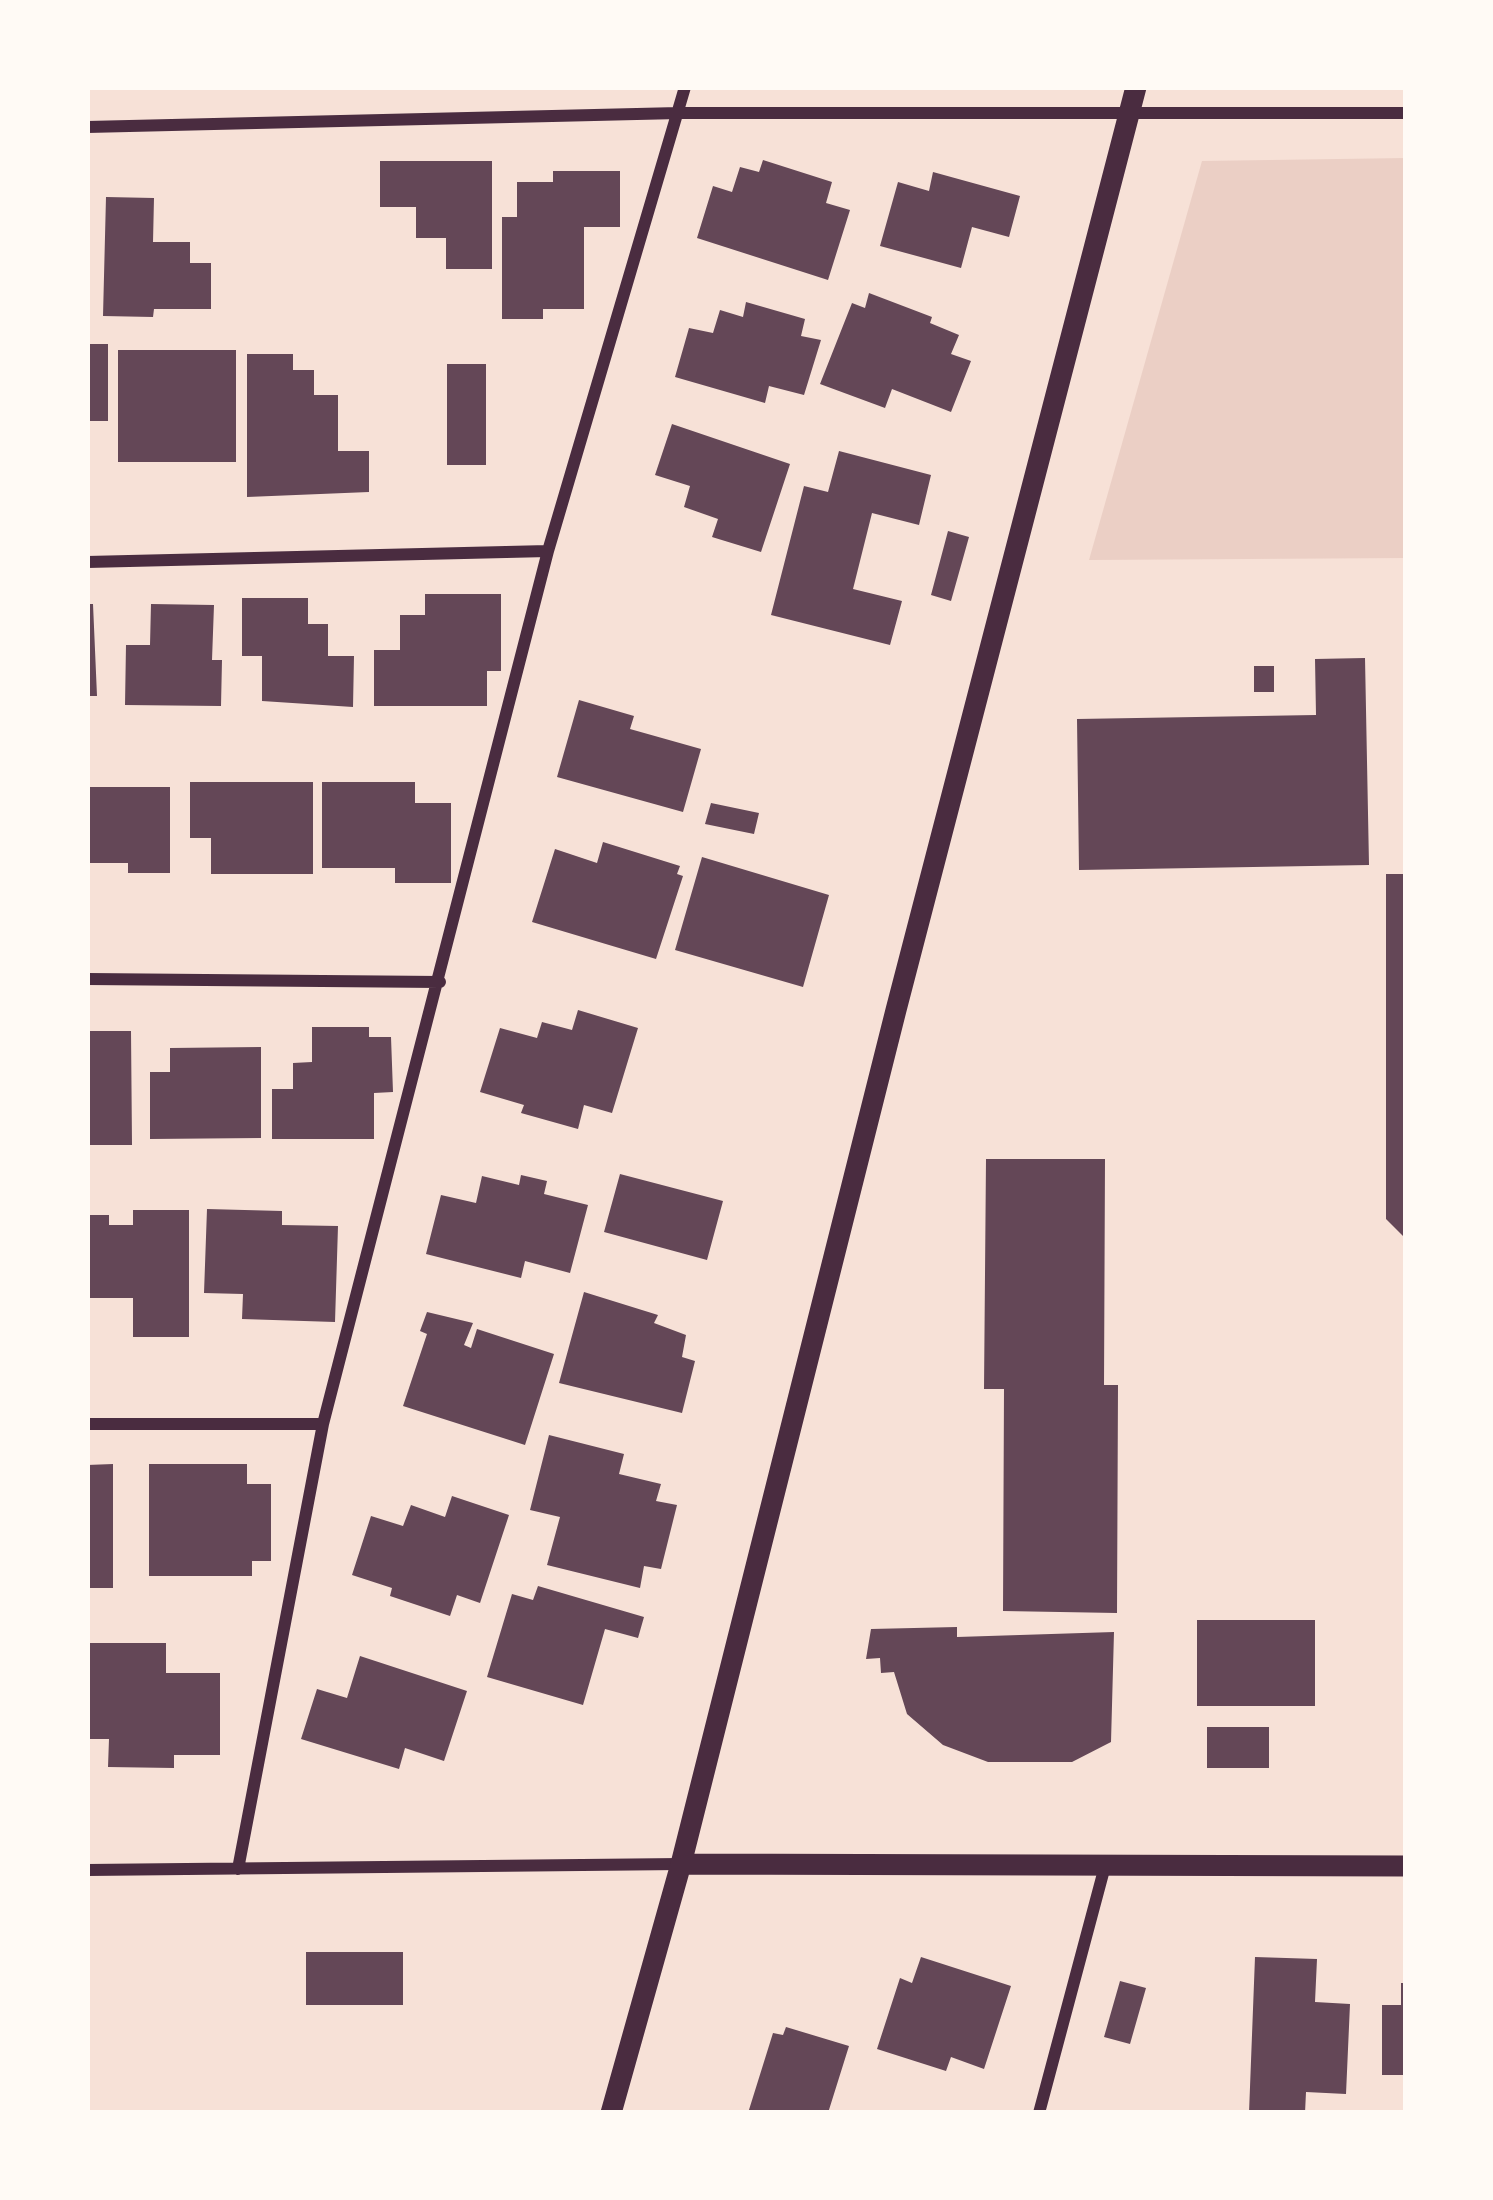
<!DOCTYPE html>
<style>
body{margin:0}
#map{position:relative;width:1493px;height:2200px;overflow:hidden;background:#f7e1d7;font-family:Lora,serif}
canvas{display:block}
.frame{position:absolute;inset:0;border:90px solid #fffaf5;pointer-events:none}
</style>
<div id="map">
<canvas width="1493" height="2200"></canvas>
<div class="frame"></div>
</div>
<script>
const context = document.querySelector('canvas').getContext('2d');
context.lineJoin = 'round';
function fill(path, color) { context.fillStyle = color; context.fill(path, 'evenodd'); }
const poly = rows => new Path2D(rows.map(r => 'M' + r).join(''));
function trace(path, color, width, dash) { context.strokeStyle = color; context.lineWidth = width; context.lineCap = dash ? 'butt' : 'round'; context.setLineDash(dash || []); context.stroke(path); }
const green = poly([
 [1406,158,1406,558,1089,560,1202,161]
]);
const building = poly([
 [763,160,832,182,826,203,850,210,828,280,697,238,713,186,732,192,740,167,759,172],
 [380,161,492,161,492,269,446,269,446,238,416,238,416,207,380,207],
 [553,171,620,171,620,227,584,227,584,309,543,309,543,319,502,319,502,217,517,217,517,182,553,182],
 [933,172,1020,196,1009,237,972,227,961,268,880,246,898,182,929,191],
 [106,197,154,198,153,242,190,242,190,263,211,263,211,309,154,309,153,317,103,316],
 [869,293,932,317,930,323,959,335,951,354,971,361,951,412,892,389,885,408,820,384,852,303,865,308],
 [746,302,805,319,801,336,821,340,804,395,769,386,765,403,675,377,689,328,713,333,720,310,743,317],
 [88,344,108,344,108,421,87,421],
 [118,350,236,350,236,462,118,462],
 [247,354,293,354,293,370,314,370,314,395,338,395,338,451,369,451,369,492,247,497],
 [447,364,486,364,486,465,447,465],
 [672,424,790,464,761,552,712,537,718,519,684,507,690,486,655,475],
 [839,451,931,475,919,525,872,513,853,589,902,601,890,645,771,615,804,486,828,492],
 [948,531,969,537,951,601,931,595],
 [425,594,501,594,501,671,487,671,487,706,374,706,374,650,400,650,400,615,425,615],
 [242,598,308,598,308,624,328,624,328,656,354,656,353,707,262,701,262,656,242,656],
 [87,604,93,604,97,696,87,696],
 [151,604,214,605,212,660,222,660,221,706,125,705,126,645,150,645],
 [1365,658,1369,865,1079,870,1077,719,1316,715,1315,659],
 [1254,666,1274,666,1274,692,1254,692],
 [579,700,634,716,630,729,701,749,683,812,557,777],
 [190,782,313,782,313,874,211,874,211,838,190,838],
 [322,782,415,782,415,803,451,803,451,883,395,883,395,868,322,868],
 [87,787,170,787,170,873,128,873,128,863,87,863],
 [711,803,759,813,754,834,705,824],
 [603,842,680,866,677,874,683,876,656,959,532,922,555,849,597,863],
 [702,857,829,895,803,987,675,950],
 [1386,874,1406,874,1406,1239,1386,1219],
 [578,1010,638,1028,612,1113,584,1105,578,1129,521,1113,524,1105,480,1092,500,1028,537,1038,542,1022,572,1030],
 [312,1027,369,1027,369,1037,391,1037,393,1092,374,1093,374,1139,272,1139,272,1089,293,1089,293,1063,312,1062],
 [87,1031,131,1031,132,1145,87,1145],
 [261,1047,261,1138,150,1139,150,1072,170,1072,170,1048],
 [986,1159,1105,1159,1104,1385,1118,1385,1117,1613,1003,1611,1004,1389,984,1389],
 [620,1174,723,1201,707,1260,604,1232],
 [521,1175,547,1181,544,1194,588,1205,570,1273,525,1261,521,1278,426,1254,441,1195,476,1203,482,1176,519,1185],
 [207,1209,282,1211,282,1225,338,1226,335,1322,242,1319,243,1294,204,1293],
 [133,1210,189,1210,189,1337,133,1337,133,1298,87,1298,88,1215,109,1215,109,1225,133,1225],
 [584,1292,658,1315,654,1323,686,1335,682,1357,695,1361,682,1413,559,1383],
 [427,1312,473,1323,464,1345,471,1348,477,1329,554,1354,525,1445,403,1406,427,1334,420,1331],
 [549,1435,624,1454,619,1474,661,1484,656,1501,677,1505,661,1569,644,1566,640,1588,547,1565,560,1517,530,1510],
 [113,1464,113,1588,87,1588,87,1465],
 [149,1464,247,1464,247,1484,271,1484,271,1561,252,1561,252,1576,149,1576],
 [452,1496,509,1515,480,1603,457,1595,450,1616,390,1596,392,1588,352,1575,371,1516,403,1526,411,1505,445,1517],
 [538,1586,644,1617,638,1638,605,1629,583,1705,487,1677,512,1594,533,1600],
 [1197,1620,1315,1620,1315,1706,1197,1706],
 [957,1627,957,1637,1114,1632,1111,1742,1072,1762,988,1762,943,1745,907,1714,894,1672,881,1673,880,1658,866,1659,871,1629],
 [87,1643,166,1643,166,1673,220,1673,220,1755,174,1755,174,1768,108,1767,109,1739,87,1739],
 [360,1656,467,1691,444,1761,405,1748,399,1769,301,1739,317,1689,347,1698],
 [1207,1727,1269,1727,1269,1768,1207,1768],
 [306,1952,403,1952,403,2005,306,2005],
 [921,1957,1011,1986,984,2069,951,2057,946,2071,877,2049,900,1978,912,1983],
 [1255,1957,1317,1959,1315,2002,1350,2004,1346,2094,1306,2092,1305,2113,1249,2113],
 [1120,1981,1146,1988,1130,2044,1104,2037],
 [1401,1983,1406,1983,1406,2075,1382,2075,1382,2005,1401,2005],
 [786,2027,849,2046,828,2113,748,2113,773,2033,783,2035]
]);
const minor = poly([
 [87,127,679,113,1406,113],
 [87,562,548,551],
 [87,979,440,982],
 [87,1424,323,1424],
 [238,1869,323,1424,548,551,685,87],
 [87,1870,681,1864],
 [1039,2113,1105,1866]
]);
const tertiary = poly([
 [681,1864,1406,1866],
 [611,2113,681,1864,896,1010,1136,87]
]);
fill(green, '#ebcfc5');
fill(building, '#644757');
trace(minor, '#4a2c40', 12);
trace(tertiary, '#4a2c40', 21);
</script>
